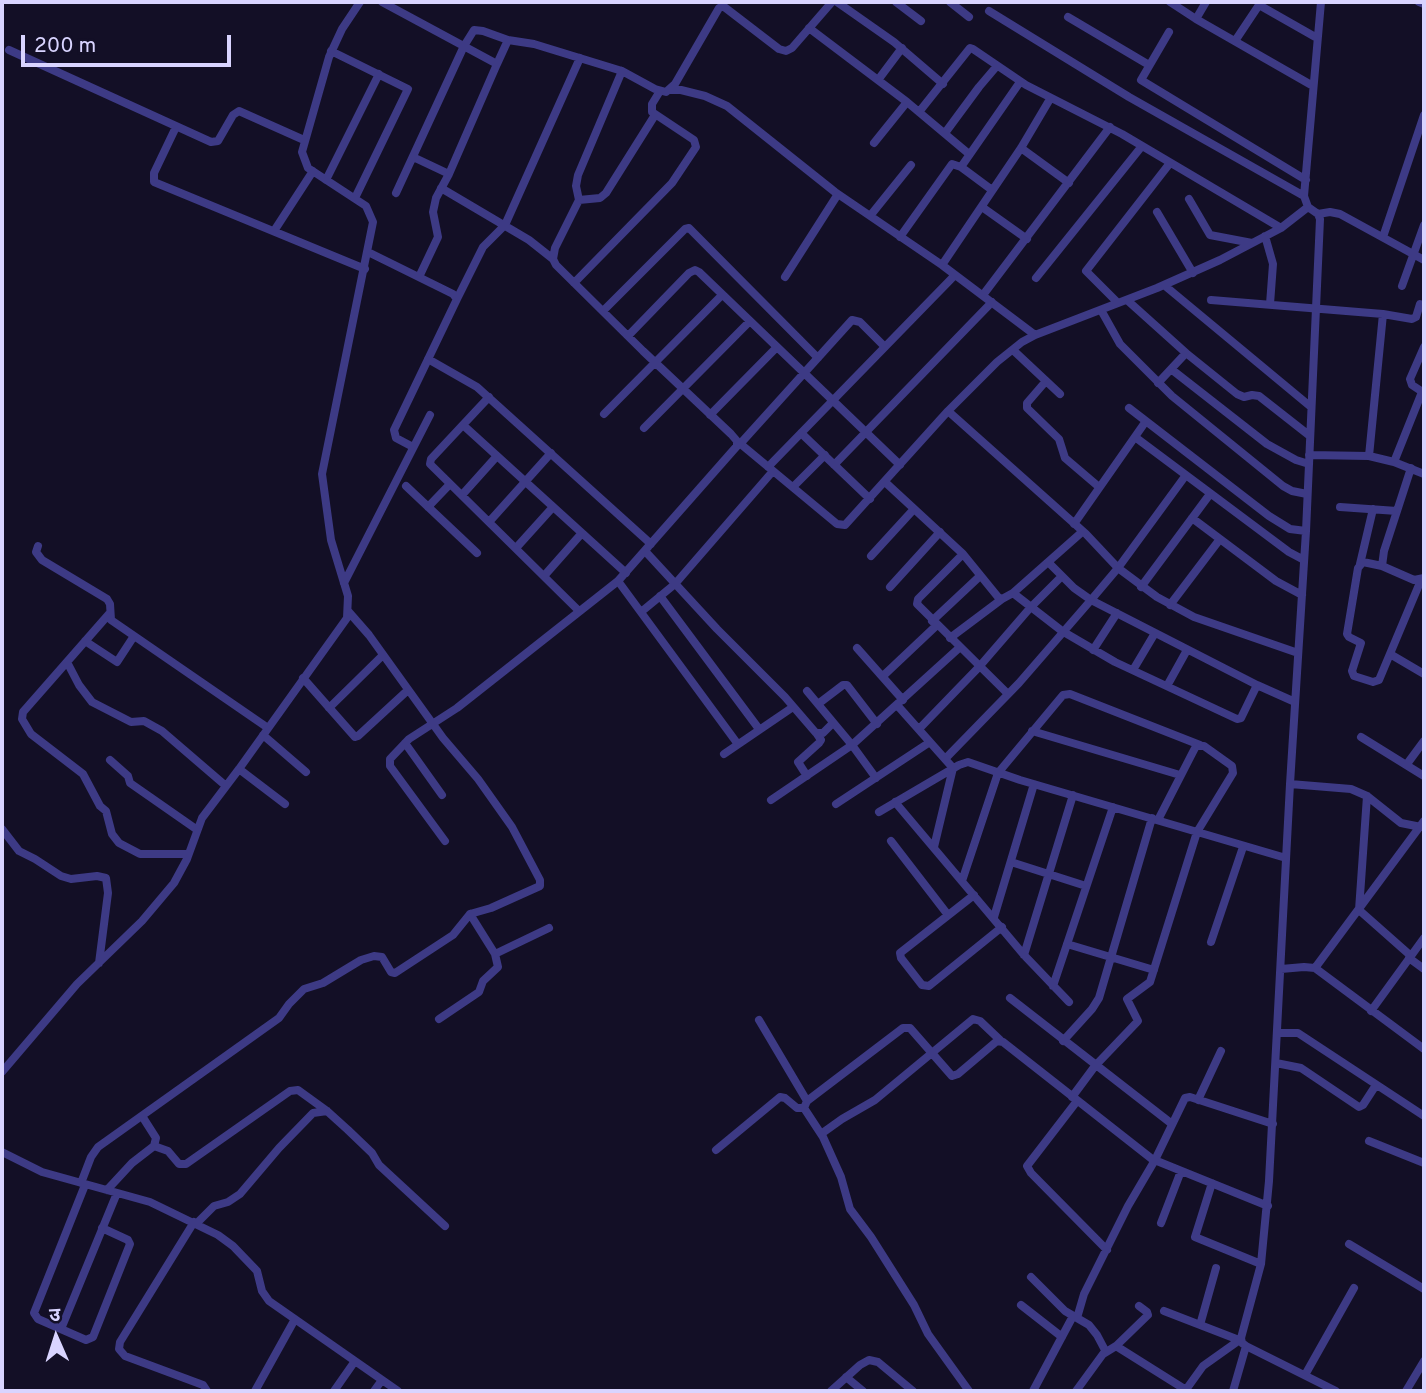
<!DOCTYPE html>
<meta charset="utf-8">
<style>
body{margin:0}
#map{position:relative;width:1426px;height:1393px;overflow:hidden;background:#130f26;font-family:Overpass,"Noto Sans Devanagari",sans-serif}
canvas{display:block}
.frame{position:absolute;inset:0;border:4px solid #d9d4ff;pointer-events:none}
.north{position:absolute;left:21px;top:1302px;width:70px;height:70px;-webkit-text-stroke:5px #130f26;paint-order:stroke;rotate:357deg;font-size:19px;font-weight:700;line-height:28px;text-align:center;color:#d9d4ff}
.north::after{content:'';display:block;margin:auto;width:24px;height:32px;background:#d9d4ff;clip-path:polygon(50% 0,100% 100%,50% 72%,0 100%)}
.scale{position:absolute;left:21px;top:35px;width:210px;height:32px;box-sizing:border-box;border:4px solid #d9d4ff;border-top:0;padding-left:9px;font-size:21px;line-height:24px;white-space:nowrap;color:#d9d4ff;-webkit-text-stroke:5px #130f26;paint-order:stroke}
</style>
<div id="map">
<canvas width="1426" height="1393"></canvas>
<div class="frame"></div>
<div class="north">उ</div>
<div class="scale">200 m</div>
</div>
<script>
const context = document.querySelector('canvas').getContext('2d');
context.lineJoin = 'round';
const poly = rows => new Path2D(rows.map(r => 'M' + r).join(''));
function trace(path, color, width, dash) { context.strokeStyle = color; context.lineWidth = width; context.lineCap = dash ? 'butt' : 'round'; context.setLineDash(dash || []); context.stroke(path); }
const minor = poly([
 [382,2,497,64,449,174,436,198,433,212,438,237,419,277],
 [837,2,894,42,943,84],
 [896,2,921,21],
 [950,2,969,17],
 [1170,2,1196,19,1313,86],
 [1321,2,1304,196,1308,207,1318,214,1320,219,1306,531,1290,784,1269,1181,1261,1264,1241,1338,1242,1343,1246,1346,1336,1391],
 [1419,2,1424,4],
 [1259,5,1317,38],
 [989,11,1129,97,1304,196],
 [1068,17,1149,65],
 [1196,19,1206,2],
 [809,28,907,102,969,154],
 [1169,32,1141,80,1306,180],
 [1235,41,1261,2],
 [9,50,211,142,218,141,233,115,239,111,304,140],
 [331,51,408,89,355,198],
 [497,64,508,40],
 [878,80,902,48],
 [669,90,681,90,705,96,727,106,835,192,942,265,1035,335],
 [919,112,970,48,973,49,1026,85,1122,134,1281,228],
 [176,127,154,173,154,182,365,269],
 [945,133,979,87,996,67],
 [874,143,907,102],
 [1021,148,1069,183],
 [413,157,449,174],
 [961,167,1020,82],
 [326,180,379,74],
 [441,188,529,240,553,259],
 [396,193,464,46,474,30,483,31,508,40,534,44,622,71,655,89,666,92,675,84,719,8,723,6,779,49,786,51,792,48,832,2],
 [1189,199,1210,235,1252,243],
 [579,200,600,198,606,193,655,115],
 [982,207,1027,239],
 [1157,212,1193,273],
 [1318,214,1330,212,1340,214,1424,260],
 [870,216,911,165],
 [274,231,313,171],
 [1265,236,1273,264,1270,304],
 [900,237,952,164,961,167,992,190],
 [1383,237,1424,115],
 [368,252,453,294,457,299,394,430,396,438,413,447],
 [942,265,1021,148,1050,99],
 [785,277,838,194],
 [1036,278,1142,146],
 [574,283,672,183,696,147,694,140,652,112,652,104,660,91],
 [1164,285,1311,407],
 [1402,286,1424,225],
 [983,295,1110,127],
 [457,299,483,247,505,225,580,58],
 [1127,300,1186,353,1237,394,1244,397,1252,395,1259,396,1310,436],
 [1211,300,1383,314,1412,319,1416,317,1420,304,1424,306],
 [1118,303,1086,271,1170,163],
 [1101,310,1120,344,1172,396,1283,486,1292,491,1307,494],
 [603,311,685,229,689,228,818,358],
 [628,336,689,273,695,270,699,272,900,465],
 [1424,347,1410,379,1412,385,1424,393],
 [1013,350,1060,394],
 [428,359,477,387,651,544],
 [1171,369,1267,444,1296,460,1309,464],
 [1046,381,1027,403,1027,408,1059,439,1065,458,1099,487],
 [1158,383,1186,353],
 [489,397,431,459,430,464,579,611],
 [1129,408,1269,516,1290,529,1306,531],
 [948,411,1086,534,1118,568,1157,597,1194,617,1298,653],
 [604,414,722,295],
 [710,415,777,347],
 [463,425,626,573],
 [644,428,750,321],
 [801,433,870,499],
 [1135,437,1289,552,1304,560],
 [737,441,837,524,845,525,948,411,997,362,1022,342,1035,335,1157,288,1220,260,1281,228,1308,207],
 [740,444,852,320,860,322,885,347],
 [1309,455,1369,456,1394,462,1424,474],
 [1369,456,1383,314],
 [1394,462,1422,392],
 [834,465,992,302],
 [768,467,955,275],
 [1411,468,1384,551,1382,566,1414,580,1424,578],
 [885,482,963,554,998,597,1002,599,1013,593,1062,631,1115,662,1237,719,1241,718,1257,685],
 [406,486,477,553],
 [793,487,825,455],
 [462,495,497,456],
 [428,507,450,484],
 [1340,507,1397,511],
 [1192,518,1276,581,1302,595],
 [489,522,551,453],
 [1074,524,1146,421],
 [38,546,36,552,42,560,107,599,110,604,111,620,268,728],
 [516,548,553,507],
 [645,551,717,629,785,697,816,733,823,733,833,723],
 [963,554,918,599,917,604,1008,694],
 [871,556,914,509],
 [1048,562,1074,588,1091,600,1257,685,1295,702],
 [1360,564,1373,509],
 [1382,566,1363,562,1358,568,1347,634,1349,637,1361,643,1352,671,1354,676,1373,682,1379,680,1421,580],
 [544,576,582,533],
 [618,581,737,743],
 [344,583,430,415],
 [890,587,940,532],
 [1141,587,1210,494],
 [1013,593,1082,532],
 [660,596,759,729],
 [1170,605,1220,539],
 [641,612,675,584,773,471],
 [109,614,23,712,22,719,31,734,83,774,100,806,106,811,112,834,119,843,140,854,188,854],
 [932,621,980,576],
 [950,638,1002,599],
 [85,641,117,662,134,636],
 [857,648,903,700],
 [1093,650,1117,613],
 [1390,654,1424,674],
 [67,662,79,685,92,702,131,722,144,721,162,731,226,786],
 [1133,670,1155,633],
 [883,676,937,625],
 [303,678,355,737,358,736,408,690],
 [1167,686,1187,650],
 [807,691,852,745,959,648],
 [818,704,843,685,847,685,877,724],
 [897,705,953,768,934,847],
 [329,708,383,655],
 [919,729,979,667,1030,608,1061,577],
 [1032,731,1180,775],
 [263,735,306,772],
 [1361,737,1424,776],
 [405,743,442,795],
 [724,754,793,707],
 [945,759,1019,683,1091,600,1118,568,1186,475],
 [110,760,128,776,130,783,196,829],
 [1407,764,1424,741],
 [239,769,285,804],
 [807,776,798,762,819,743,821,740,817,734],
 [1290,784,1351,789,1367,796,1401,823,1421,827],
 [1367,796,1359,910,1411,956],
 [771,800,852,745,876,778],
 [895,802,1024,955,1069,1002],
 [836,804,930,742],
 [879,812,959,765,968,762,1020,780,1286,858],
 [1424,821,1315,968,1424,1049],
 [2,829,19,851,35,859,61,876,71,879,97,876,106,878,108,893,99,963],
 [445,841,390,766,390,759,409,739,457,708,618,581,737,446,737,441,731,434,643,351,556,265,553,259,555,248,579,200,576,186,578,175,622,71],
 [891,841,948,915],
 [1011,862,1086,886],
 [962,881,998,773,1063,695,1070,694,1200,745],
 [974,895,900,953,901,958,922,985,929,986,1002,927],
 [470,914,495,954,549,928],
 [994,917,1034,784],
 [1211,942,1243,847],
 [1067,944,1154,970],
 [1024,955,1073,795],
 [1409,958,1424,969],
 [1281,969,1304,967,1315,968],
 [1053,986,1113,807],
 [1010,998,1172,1124],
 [1371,1011,1424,938],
 [439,1019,479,992,483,981,498,967,495,954],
 [759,1020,807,1101],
 [1277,1033,1298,1033,1424,1116],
 [1063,1041,1092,1009,1099,998,1152,818],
 [1276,1063,1301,1068,1359,1107,1363,1105,1376,1085],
 [2,1072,77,984,142,921,174,883,187,859,202,818,239,769,347,618,348,596,331,540,322,474,373,222,366,206,308,168,302,152,329,57,342,29,360,2],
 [1072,1097,1095,1066,1138,1021,1127,999,1150,982,1197,832,1233,773,1232,766,1204,746,1196,746,1158,820],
 [1198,1100,1221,1051],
 [1077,1101,1027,1166,1031,1173,1107,1250],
 [821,1134,842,1119,875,1100,973,1019,980,1021,1000,1040],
 [1369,1141,1424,1163],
 [154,1146,168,1151,179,1164,186,1164,290,1091,298,1090,327,1111,348,1130,372,1153,379,1165,445,1226],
 [716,1150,780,1097,785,1098,797,1108,804,1108],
 [2,1152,42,1172,150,1202,218,1235,233,1246,257,1271,262,1291,269,1301,398,1391],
 [81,1183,91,1157,98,1147,279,1018,289,1004,304,989,323,983,361,960,374,956,382,957,391,972,395,973,453,935,470,914,491,908,540,886,540,880,512,827,478,779,443,738,369,635,348,611],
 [1212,1183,1195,1237,1261,1264],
 [85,1185,34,1313,38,1319,86,1340,93,1337,130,1244,128,1240,102,1228],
 [107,1190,132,1163,154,1146,156,1138,142,1116],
 [194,1222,120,1342,119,1349,125,1356,203,1385,207,1391],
 [1161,1223,1181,1171],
 [196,1224,214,1206,228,1202,240,1194,279,1148,313,1113,327,1111],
 [1349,1244,1424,1289],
 [1031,1277,1065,1311,1089,1325,1097,1335,1106,1352],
 [1021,1305,1062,1337],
 [1164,1311,1239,1340],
 [1077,1318,1084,1294,1128,1206,1155,1160,1185,1098,1190,1097,1273,1124],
 [1200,1325,1216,1268],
 [61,1329,117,1193],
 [1116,1346,1148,1315,1147,1312,1139,1306],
 [1305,1375,1354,1288],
 [846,1377,863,1391],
 [255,1391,295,1319],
 [334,1391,355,1361],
 [374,1391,382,1380],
 [831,1391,860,1365,869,1360,878,1362,913,1391],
 [969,1391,928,1334,914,1305,871,1237,850,1209,841,1177,823,1137,804,1108,807,1101,903,1028,910,1028,952,1076,958,1074,997,1041,1003,1042,1152,1159,1268,1206],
 [1033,1391,1073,1316],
 [1076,1391,1103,1354,1116,1346,1186,1390],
 [1185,1391,1203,1366,1241,1339],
 [1233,1391,1246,1346],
 [1406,1391,1424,1361]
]);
trace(minor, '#3d3a85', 8);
</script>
